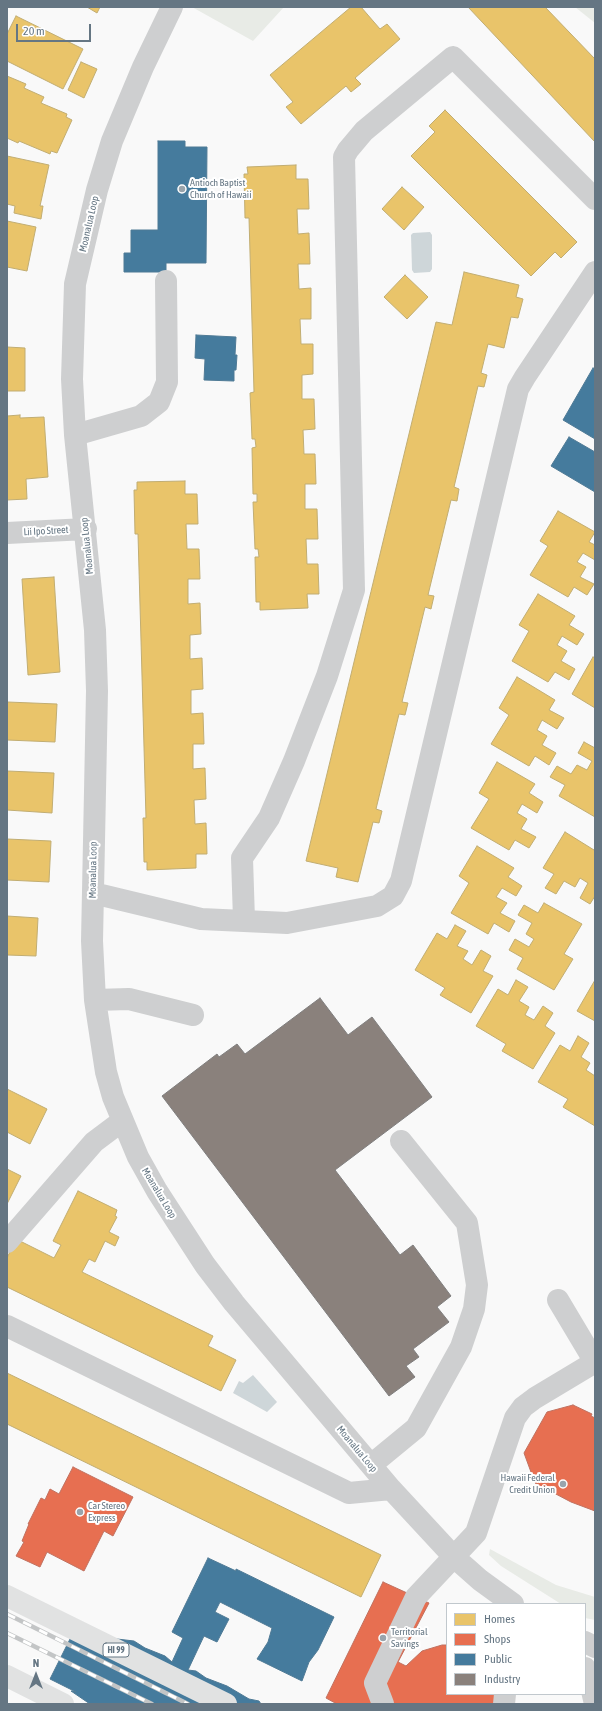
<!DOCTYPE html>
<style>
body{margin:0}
#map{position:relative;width:602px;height:1711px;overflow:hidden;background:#f9f9f9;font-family:"Asap Condensed",sans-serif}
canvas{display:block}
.frame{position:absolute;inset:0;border:8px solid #657683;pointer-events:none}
.legend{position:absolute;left:446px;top:1603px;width:140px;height:92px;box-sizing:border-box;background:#fff;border:1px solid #c1c8cd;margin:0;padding:5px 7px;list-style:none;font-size:12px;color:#657683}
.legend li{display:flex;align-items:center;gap:8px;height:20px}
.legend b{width:20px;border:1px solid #c1c8cd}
.north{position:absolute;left:16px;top:1655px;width:40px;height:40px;-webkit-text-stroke:3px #fff;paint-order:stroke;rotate:0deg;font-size:11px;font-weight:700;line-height:16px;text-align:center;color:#657683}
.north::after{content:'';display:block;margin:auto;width:14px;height:18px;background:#657683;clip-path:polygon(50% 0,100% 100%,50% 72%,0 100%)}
.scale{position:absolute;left:16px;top:24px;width:75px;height:18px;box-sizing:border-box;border:2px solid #657683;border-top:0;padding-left:5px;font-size:12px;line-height:14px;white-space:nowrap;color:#657683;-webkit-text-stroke:3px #fff;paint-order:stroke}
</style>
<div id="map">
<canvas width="602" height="1711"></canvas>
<div class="frame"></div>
<ul class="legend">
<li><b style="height:11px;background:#e9c46a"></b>Homes</li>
<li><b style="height:11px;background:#e76f51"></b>Shops</li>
<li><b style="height:11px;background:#457b9d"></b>Public</li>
<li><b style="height:11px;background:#8a817c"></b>Industry</li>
</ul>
<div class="north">N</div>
<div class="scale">20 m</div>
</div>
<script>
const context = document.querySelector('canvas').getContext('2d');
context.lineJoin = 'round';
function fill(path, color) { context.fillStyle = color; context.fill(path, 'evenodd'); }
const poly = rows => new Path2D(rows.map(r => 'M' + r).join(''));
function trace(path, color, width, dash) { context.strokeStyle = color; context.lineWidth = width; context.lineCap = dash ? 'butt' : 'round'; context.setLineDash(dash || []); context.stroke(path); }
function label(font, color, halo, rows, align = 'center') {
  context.font = font + ' "Asap Condensed",sans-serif'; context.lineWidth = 4; context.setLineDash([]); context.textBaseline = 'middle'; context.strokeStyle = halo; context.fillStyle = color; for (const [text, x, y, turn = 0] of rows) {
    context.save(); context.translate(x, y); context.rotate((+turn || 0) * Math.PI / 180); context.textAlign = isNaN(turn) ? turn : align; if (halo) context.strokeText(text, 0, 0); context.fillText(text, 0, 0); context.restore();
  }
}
const green = poly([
 [192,7,284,7,253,41],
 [575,7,595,7,595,23],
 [490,1549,556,1585,595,1597,595,1620,585,1618,585,1604,561,1604,501,1566,489,1555]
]);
const water = poly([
 [413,233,430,232,432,235,432,269,430,272,414,273,412,270,411,235],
 [253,1375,277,1402,267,1412,233,1393,239,1381,243,1383]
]);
const homes = poly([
 [87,7,100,7,97,13,87,7],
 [351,7,361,7,380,29,387,24,400,39,355,78,361,84,351,92,346,86,301,124,286,107,293,102,270,75,351,7],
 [468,7,545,7,595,59,595,142,468,7],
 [16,16,83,49,63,89,7,61,7,34,16,16],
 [81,62,97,69,84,98,68,90,81,62],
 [7,76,26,84,24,88,44,97,41,103,67,114,66,117,72,120,57,153,51,151,50,154,19,141,18,143,7,138,7,76],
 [445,110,577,242,561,258,555,252,531,276,411,156,435,132,429,126,445,110],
 [7,156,49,165,40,206,43,206,41,219,14,213,15,206,7,204,7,156],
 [296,165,296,179,308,179,309,209,297,209,298,234,309,233,310,264,298,264,299,289,311,288,311,319,300,319,301,344,313,344,313,374,302,375,302,399,314,399,315,429,303,430,304,454,315,454,316,484,305,484,305,509,317,509,318,539,306,539,307,564,318,564,319,594,307,594,308,608,260,610,260,602,256,602,255,557,259,557,258,549,255,549,253,502,257,502,257,494,253,494,252,448,256,447,255,439,252,439,250,393,254,392,249,218,245,218,244,174,248,174,247,167,296,165],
 [402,187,424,207,404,230,382,209,402,187],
 [7,221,36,227,27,271,7,267,7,221],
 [464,272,519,285,516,297,523,299,518,318,511,317,504,348,488,344,481,373,487,375,484,387,478,386,454,487,459,489,457,501,451,500,428,595,434,596,431,609,425,607,402,702,408,703,405,715,399,714,376,809,382,811,379,823,373,822,358,882,336,877,338,868,306,861,436,322,452,325,464,272],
 [405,275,428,297,407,319,384,297,405,275],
 [7,347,25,348,25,391,7,391,7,347],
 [20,415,20,418,44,417,48,477,26,479,27,499,7,500,7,416,20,415],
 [185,481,185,494,197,494,198,524,186,524,187,549,199,549,200,579,188,579,188,604,200,603,201,634,190,635,190,659,202,658,203,689,191,690,191,714,203,713,204,744,193,744,193,769,205,768,206,799,194,800,195,824,206,823,207,854,196,854,196,868,147,870,147,862,144,862,143,818,146,818,138,534,135,534,134,490,137,490,137,482,185,481],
 [558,511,595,532,589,542,595,545,595,560,583,553,577,562,586,567,580,577,594,584,587,595,574,587,568,597,530,575,548,546,540,541,558,511],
 [54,577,60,672,28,675,22,579,54,577],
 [538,594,575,616,569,625,584,634,577,645,562,636,557,645,567,651,561,661,575,669,569,680,555,672,548,682,512,661,529,631,519,625,538,594],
 [593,657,595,658,595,708,572,694,593,657],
 [517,677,555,700,549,710,564,718,557,729,542,720,537,730,547,736,542,745,556,753,549,765,535,756,529,766,491,744,509,715,499,708,517,677],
 [7,702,57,704,55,742,7,740,7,702],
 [584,742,595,748,595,817,559,796,565,785,550,777,557,766,571,774,577,765,587,770,592,761,578,753,584,742],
 [497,762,535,784,529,793,543,802,537,813,522,804,517,813,527,819,521,829,536,837,529,848,515,840,509,850,471,828,489,799,479,793,497,762],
 [7,771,54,773,52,813,7,810,7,771],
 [565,832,594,850,595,848,595,896,590,904,580,898,588,883,580,878,575,887,564,881,556,894,545,888,554,874,543,868,565,832],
 [7,839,51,841,49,882,7,880,7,839],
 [477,846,514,868,508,877,522,886,516,896,502,888,496,897,507,903,500,913,515,921,509,932,494,923,488,934,451,913,469,883,459,876,477,846],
 [544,903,582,924,564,954,573,959,554,990,517,969,523,958,509,950,515,939,529,947,534,939,526,934,532,923,518,915,524,905,538,913,544,903],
 [7,916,38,918,36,956,7,955,7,916],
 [455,925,466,931,457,946,468,951,463,959,472,965,481,950,491,956,483,971,493,976,471,1013,440,995,445,988,415,970,437,933,447,939,455,925],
 [516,980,528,987,519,1001,529,1007,525,1015,534,1020,543,1006,553,1013,545,1026,555,1033,533,1069,502,1051,506,1044,476,1026,498,989,508,995,516,980],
 [595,980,595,1021,577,1011,595,980],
 [578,1036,589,1043,581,1057,590,1063,586,1070,595,1076,595,1126,563,1107,568,1099,538,1082,560,1045,570,1051,578,1036],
 [7,1089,47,1109,30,1144,7,1132,7,1089],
 [7,1169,21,1176,7,1204,7,1169],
 [78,1191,117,1210,115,1216,117,1217,109,1232,119,1237,115,1246,105,1241,95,1262,89,1259,82,1272,213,1336,208,1346,236,1360,221,1391,7,1287,7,1258,16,1239,54,1258,61,1245,53,1241,78,1191],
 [7,1373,381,1555,361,1597,7,1424,7,1373]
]);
const shops = poly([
 [573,1405,592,1414,591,1416,595,1418,595,1511,571,1502,535,1483,524,1453,547,1412,573,1405],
 [73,1467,133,1497,113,1536,104,1531,84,1571,47,1552,40,1567,16,1556,24,1542,22,1541,29,1524,28,1524,41,1498,45,1500,50,1489,59,1494,73,1467],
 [383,1582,429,1603,398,1662,406,1666,422,1651,442,1645,447,1645,447,1694,501,1694,500,1704,337,1704,326,1698,383,1582]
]);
const public = poly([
 [158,141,185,141,185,147,207,147,206,263,166,263,166,272,124,272,124,253,131,253,131,230,158,230,158,141],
 [196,335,236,337,235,355,237,355,236,370,234,370,234,381,204,380,205,359,195,358,196,335],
 [593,368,595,369,595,439,563,420,593,368],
 [569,437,595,452,595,492,551,466,569,437],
 [208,1558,236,1571,236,1569,334,1617,318,1650,309,1662,302,1681,257,1659,268,1642,272,1628,220,1602,215,1612,229,1619,217,1642,204,1636,188,1670,196,1671,206,1678,227,1686,249,1699,259,1701,261,1704,90,1704,71,1691,76,1692,50,1679,77,1625,117,1639,134,1641,145,1648,165,1656,172,1662,183,1638,172,1632,208,1558]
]);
const industry = poly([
 [320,998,348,1035,372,1017,432,1097,335,1170,400,1255,413,1245,451,1296,437,1307,449,1322,413,1349,419,1357,406,1366,415,1377,389,1396,162,1096,217,1054,219,1057,237,1044,245,1054,320,998]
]);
const minor = poly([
 [172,7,143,67,112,141,97,190,75,284,72,379,75,435,95,630,97,691,92,941,95,1000,106,1072,113,1097,138,1157,157,1191,205,1265,234,1303,391,1489,454,1557,480,1580,513,1604],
 [75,435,141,416,159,402,167,382,166,281],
 [7,533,86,529],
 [93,893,201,919,287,923,377,906,393,896,401,881,518,389,525,377,595,272],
 [244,920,242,858,269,818,294,761,327,676,354,590,344,157,348,150,364,131,453,57,595,199],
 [95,1000,129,999,193,1015],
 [7,1242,94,1142,122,1121],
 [558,1300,595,1362],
 [7,1326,349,1493,391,1489],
 [371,1465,416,1428,461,1347,474,1309,477,1285,467,1223,401,1141],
 [585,1642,595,1647],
 [585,1668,590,1682,595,1704],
 [383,1704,375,1683,416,1597,476,1533,515,1418,523,1407,535,1398,595,1362],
 [504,1704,505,1694]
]);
const major = poly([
 [7,1596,226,1704],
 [7,1676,63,1704]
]);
const rail = poly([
 [7,1614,188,1704],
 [7,1633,152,1704]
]);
const markers = [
 [182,189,4,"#99a4ac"],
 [563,1484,4,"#99a4ac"],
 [80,1512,4,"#99a4ac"],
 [383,1638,4,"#99a4ac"]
];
const shields = [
 [116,1650,26]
];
const shieldNames = [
 ["HI 99",116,1650]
];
const poiNames = [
 ["Antioch Baptist",190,183],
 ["Church of Hawaii",190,195],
 ["Hawaii Federal",555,1478,"right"],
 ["Credit Union",555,1490,"right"],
 ["Car Stereo",88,1506],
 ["Express",88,1518],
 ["Territorial",391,1632],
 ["Savings",391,1644]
];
const streetNames = [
 ["Moanalua Loop",89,224,-77],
 ["Lii Ipo Street",46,531,-3],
 ["Moanalua Loop",87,546,-96],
 ["Moanalua Loop",93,870,-89],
 ["Moanalua Loop",159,1193,59],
 ["Moanalua Loop",357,1449,50]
];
fill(green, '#e8ebe6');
fill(water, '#ced6d9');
fill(homes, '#e9c46a');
trace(homes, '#c1ad72', 1);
fill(shops, '#e76f51');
trace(shops, '#c07160', 1);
fill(public, '#457b9d');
trace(public, '#4f7a95', 1);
fill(industry, '#8a817c');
trace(industry, '#7f7e7e', 1);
trace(minor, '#cecfd0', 22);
trace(major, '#e1e2e2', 22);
trace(rail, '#c3c5c6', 4.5);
trace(rail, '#fff', 3, [9]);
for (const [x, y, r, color] of markers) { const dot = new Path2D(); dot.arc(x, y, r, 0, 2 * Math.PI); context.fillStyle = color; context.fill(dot); trace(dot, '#fff', 1.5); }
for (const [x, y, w] of shields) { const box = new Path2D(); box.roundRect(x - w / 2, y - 7, w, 14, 3); context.fillStyle = '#fff'; context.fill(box); trace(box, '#657683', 1); }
label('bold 9px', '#657683', null, shieldNames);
label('10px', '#657683', '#fff', poiNames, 'left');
label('10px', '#657683', '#fff', streetNames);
</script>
